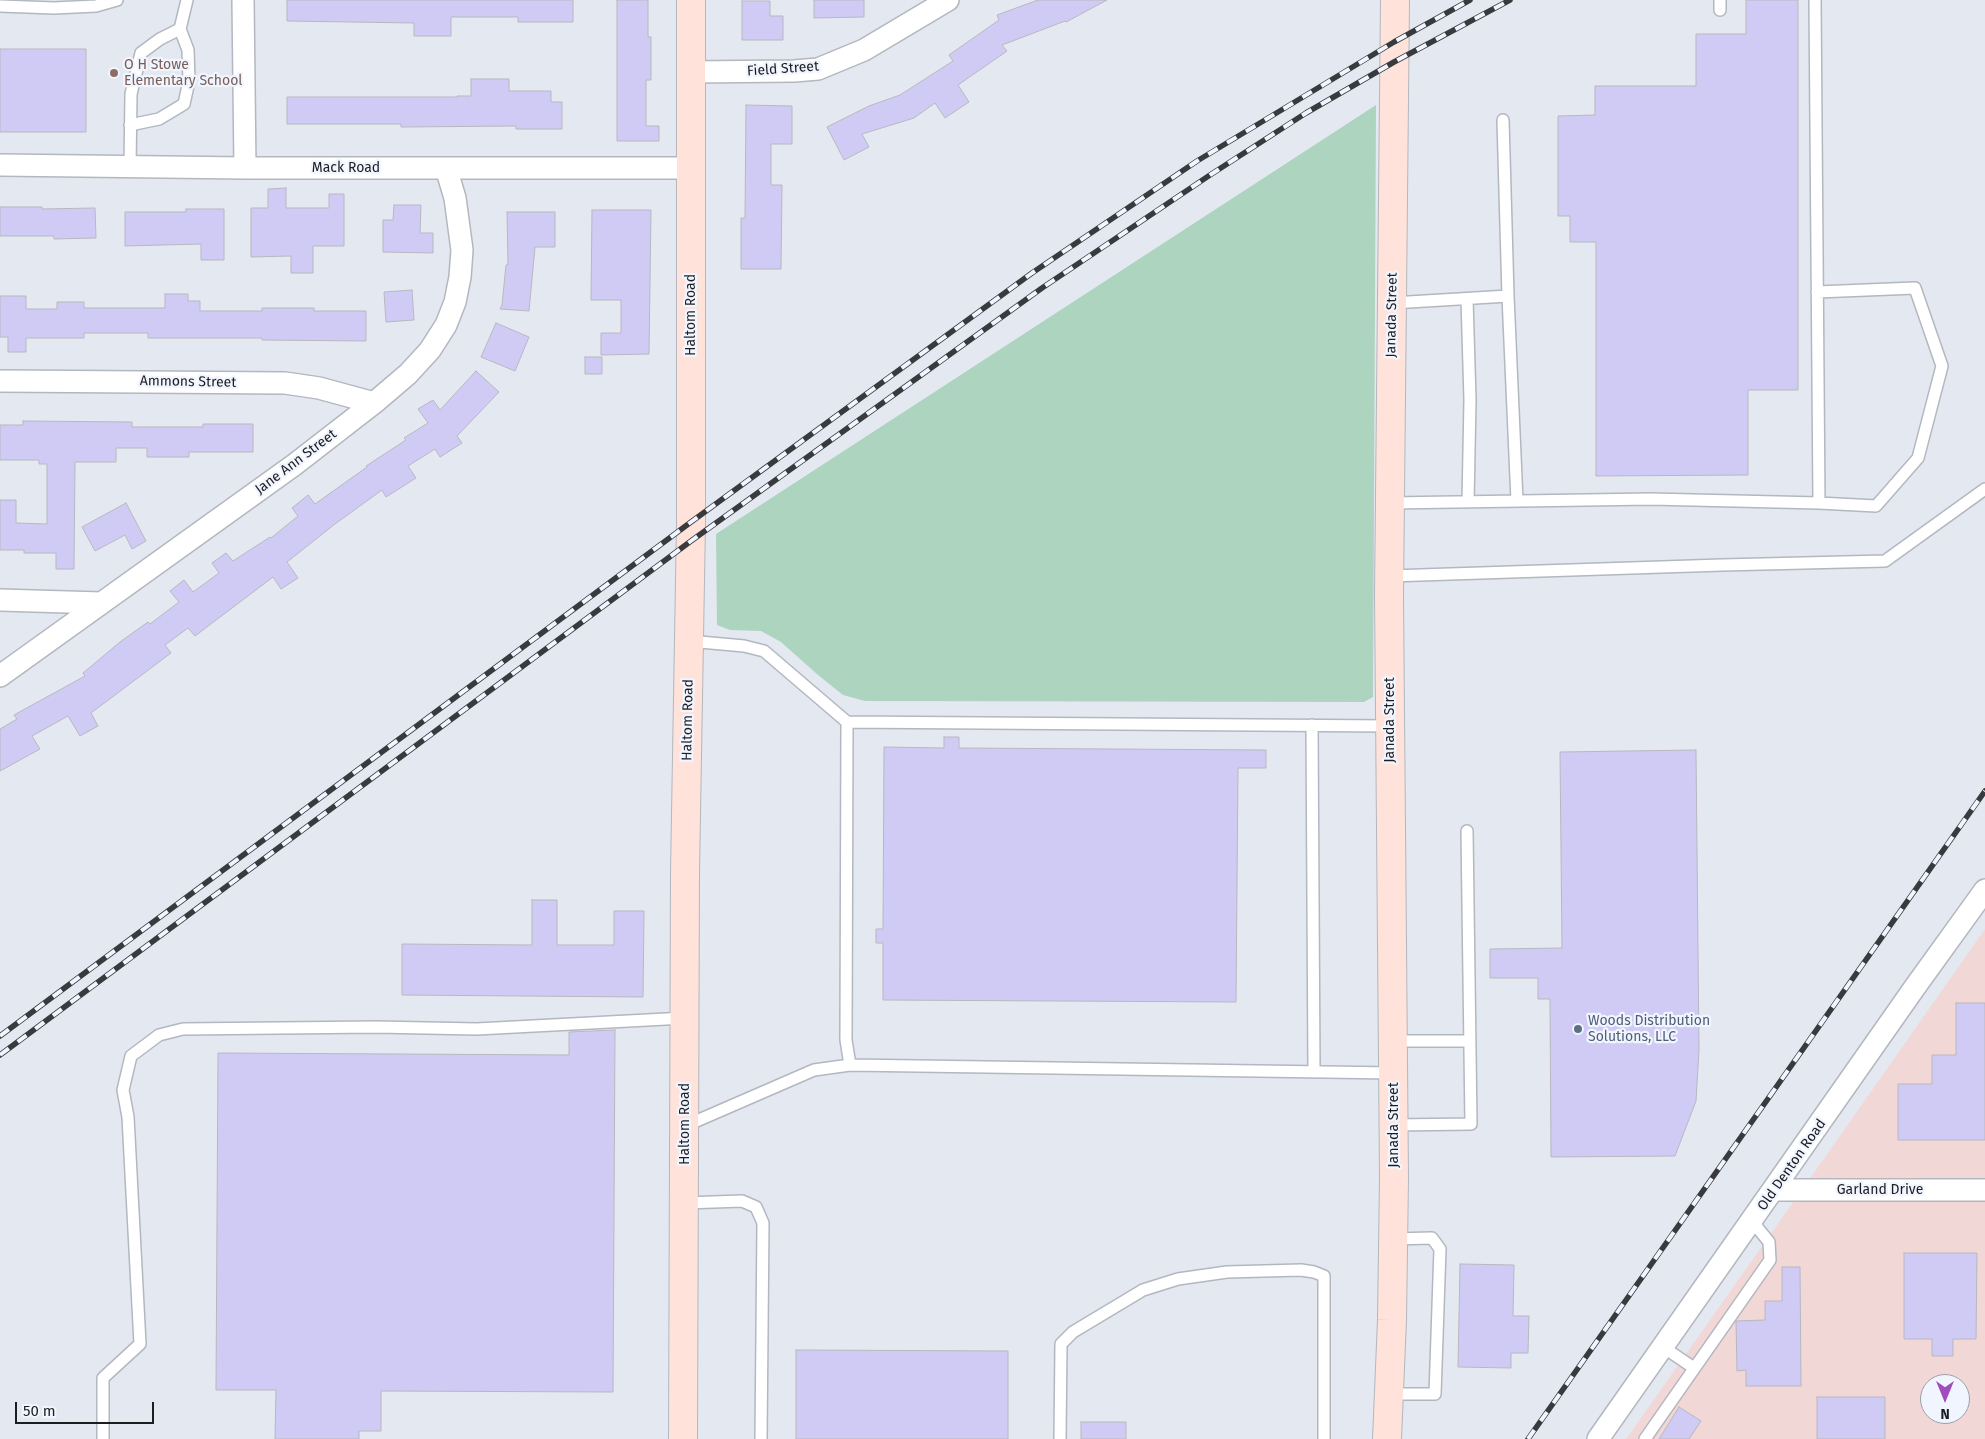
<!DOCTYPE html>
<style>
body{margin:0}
#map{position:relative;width:1985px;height:1439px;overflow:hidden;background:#e4e8f1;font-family:"Fira Sans",sans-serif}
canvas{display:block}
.north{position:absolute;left:1920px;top:1374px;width:50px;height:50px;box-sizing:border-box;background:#f1f5ff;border:1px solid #9c9fa6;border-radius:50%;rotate:180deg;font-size:14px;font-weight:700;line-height:20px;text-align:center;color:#1c1d20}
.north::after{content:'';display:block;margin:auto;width:18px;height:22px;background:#a04cbb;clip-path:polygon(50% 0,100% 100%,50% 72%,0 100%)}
.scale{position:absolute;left:15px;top:1402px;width:139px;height:22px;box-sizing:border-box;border:2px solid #1c1d20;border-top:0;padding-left:6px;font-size:15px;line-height:18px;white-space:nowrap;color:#1c1d20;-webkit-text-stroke:4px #f1f5ff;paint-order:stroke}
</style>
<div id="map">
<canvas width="1985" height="1439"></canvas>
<div class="north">N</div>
<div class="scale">50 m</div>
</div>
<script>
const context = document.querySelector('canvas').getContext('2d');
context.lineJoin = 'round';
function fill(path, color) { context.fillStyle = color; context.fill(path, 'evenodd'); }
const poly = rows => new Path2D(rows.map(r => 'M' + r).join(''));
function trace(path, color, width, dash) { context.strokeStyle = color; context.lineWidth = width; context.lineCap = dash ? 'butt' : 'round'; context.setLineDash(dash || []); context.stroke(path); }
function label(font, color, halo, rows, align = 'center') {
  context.font = font + ' "Fira Sans",sans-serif'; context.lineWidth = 4.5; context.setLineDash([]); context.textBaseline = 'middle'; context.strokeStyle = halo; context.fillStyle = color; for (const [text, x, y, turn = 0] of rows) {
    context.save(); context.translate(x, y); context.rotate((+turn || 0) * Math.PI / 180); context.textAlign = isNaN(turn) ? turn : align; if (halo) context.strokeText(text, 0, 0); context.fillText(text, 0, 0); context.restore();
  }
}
const industrial = poly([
 [1985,929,1985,1439,1626,1439,1830,1150],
 [1930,1384,1960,1384,1960,1414,1930,1414]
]);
const green = poly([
 [1376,105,1373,697,1364,702,865,701,843,695,818,675,781,642,761,631,730,630,717,625,716,534]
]);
const building = poly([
 [287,0,573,0,573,22,518,22,518,17,451,17,451,36,414,36,414,23,287,21,287,0],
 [617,0,648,0,648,37,651,37,651,80,646,80,646,126,659,126,659,141,617,141,617,0],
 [814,0,864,0,864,17,814,18,814,0],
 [1038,0,1107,0,1066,22,1065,21,1002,45,1007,51,958,85,969,102,945,118,935,103,914,118,862,134,869,147,844,160,827,127,869,106,900,95,953,61,949,55,999,20,997,15,1038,0],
 [1746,0,1798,0,1798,390,1748,390,1748,475,1596,476,1596,242,1570,242,1570,216,1558,216,1558,116,1595,115,1595,86,1696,86,1696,34,1746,34,1746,0],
 [742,1,770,1,770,16,783,16,783,40,742,40,742,1],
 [0,49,86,49,86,132,0,132,0,49],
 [471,79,509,79,509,91,551,91,551,102,562,102,562,129,516,129,516,126,401,127,401,124,287,124,287,97,457,97,457,96,471,96,471,79],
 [746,105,792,106,792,144,771,144,771,185,782,185,781,269,741,269,741,218,745,218,746,105],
 [286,188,286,208,329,208,329,194,344,194,344,246,313,246,313,273,291,273,291,256,251,257,251,208,268,208,268,189,286,188],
 [394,205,421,205,420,233,433,233,433,253,383,252,383,220,393,220,394,205],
 [0,207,42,207,42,209,95,208,96,238,54,239,54,236,0,236,0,207],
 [186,209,224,209,224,260,201,260,201,244,125,246,125,212,186,212,186,209],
 [592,210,651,210,649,354,601,355,601,333,621,333,621,300,591,300,592,210],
 [507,212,555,212,555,247,535,247,529,311,500,309,502,305,506,265,508,265,507,212],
 [412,290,414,320,386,322,384,292,412,290],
 [165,294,188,294,188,301,200,301,200,311,262,311,262,308,314,308,314,311,366,311,366,341,262,340,262,338,148,338,148,333,84,333,84,338,26,338,26,352,8,352,8,337,0,337,0,296,26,296,26,309,57,309,57,302,84,302,84,308,165,308,165,294],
 [496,323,529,337,515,371,481,357,496,323],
 [585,357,602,357,602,374,585,374,585,357],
 [476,371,499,392,457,436,462,443,440,457,435,449,408,466,416,478,386,497,382,490,335,524,287,562,298,578,281,589,273,577,195,636,188,628,165,645,171,653,91,713,98,726,80,736,68,716,32,736,40,749,0,771,0,729,17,719,14,715,85,676,83,673,120,642,148,622,150,624,179,602,170,591,184,580,193,592,219,573,212,563,226,553,233,561,270,537,271,538,298,516,292,508,308,495,315,504,367,467,366,466,406,440,404,438,428,423,418,409,433,400,440,410,476,371],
 [23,421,132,422,132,427,203,427,203,424,253,424,253,452,189,452,189,457,147,457,147,448,116,448,116,462,75,462,74,569,56,569,56,553,24,553,24,550,0,550,0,500,16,500,16,523,47,524,47,464,39,464,39,460,0,460,0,425,23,425,23,421],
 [126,503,146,541,132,549,125,535,95,551,82,527,126,503],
 [944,737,959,737,959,748,1266,750,1266,768,1238,768,1236,1002,883,1000,883,943,876,943,876,929,883,929,884,747,944,748,944,737],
 [1696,750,1699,1050,1696,1101,1675,1156,1551,1157,1550,999,1538,999,1538,978,1490,978,1490,949,1562,948,1560,752,1696,750],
 [532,900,557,900,557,945,614,945,614,911,644,911,643,997,402,995,402,944,532,945,532,900],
 [1956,1003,1985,1003,1985,1140,1898,1140,1898,1084,1932,1084,1932,1055,1956,1055,1956,1003],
 [615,1030,613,1392,381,1391,381,1431,359,1431,359,1439,275,1439,276,1390,216,1390,218,1053,569,1055,569,1032,615,1030],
 [1904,1253,1977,1253,1976,1339,1953,1339,1953,1356,1932,1356,1932,1339,1904,1339,1904,1253],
 [1460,1264,1514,1265,1513,1316,1529,1316,1528,1353,1511,1353,1511,1368,1458,1367,1460,1264],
 [1782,1267,1800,1267,1801,1386,1746,1386,1746,1370,1737,1371,1736,1321,1765,1320,1765,1301,1782,1301,1782,1267],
 [796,1350,1008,1351,1008,1439,796,1439,796,1350],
 [1817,1397,1885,1397,1885,1439,1817,1439,1817,1397],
 [1679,1407,1701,1421,1689,1439,1659,1439,1679,1407],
 [1081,1422,1126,1422,1126,1439,1081,1439,1081,1422]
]);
const lane = poly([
 [1720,0,1720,10],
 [0,6,54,8,96,6,117,0],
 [130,125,159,119,184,104,189,81,188,50,180,29],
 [130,167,131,94,141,53,160,39,180,29,187,0],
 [1817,292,1915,288,1942,366,1918,458,1876,506,1819,503],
 [1508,296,1517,501],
 [1467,299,1470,400,1468,502],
 [1392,303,1508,296,1503,120],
 [1390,503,1651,499,1819,503,1815,0],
 [1390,576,1722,565,1885,561,1985,489],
 [689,641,744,646,764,651,847,722,1390,726],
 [847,722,846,1040,850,1065],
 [1312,725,1314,1071],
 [1393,1041,1470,1041],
 [1394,1125,1471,1124,1467,831],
 [685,1126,814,1070,850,1065,1393,1073],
 [685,1203,742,1201,756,1207,763,1223,761,1439],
 [1663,1347,1694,1368],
 [1389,1394,1435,1394,1440,1249,1432,1238,1393,1239],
 [103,1439,103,1378,140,1344,128,1117,123,1090,131,1056,159,1035,183,1029,376,1027,477,1029,685,1018],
 [1060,1439,1061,1344,1073,1332,1143,1290,1178,1279,1227,1272,1301,1270,1314,1272,1324,1276,1324,1439],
 [1645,1439,1770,1260,1769,1242,1752,1221]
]);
const street = poly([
 [243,0,245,168],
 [691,72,794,71,818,69,864,50,948,0],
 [0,165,245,168,691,168],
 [0,381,285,383,319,388,374,403],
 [0,600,101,603],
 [0,676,294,465,374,403,408,374,430,350,446,325,455,302,460,277,462,250,455,198,446,168],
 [1774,1190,1985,1190],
 [1598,1439,1915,987,1985,890]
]);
const secondary = poly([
 [683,1439,685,873,691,522,691,0],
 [1387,1439,1392,1320,1394,1178,1389,595,1395,0]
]);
const rail = poly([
 [0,1036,691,522,1032,273,1197,161,1394,42,1470,0],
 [0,1055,691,541,1042,288,1210,175,1306,113,1394,62,1510,0],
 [1528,1439,1985,791]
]);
const markers = [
 [114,73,5,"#8d6e63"],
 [1578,1029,5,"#5c6f8a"]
];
const educationNames = [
 ["O H Stowe",124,65],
 ["Elementary School",124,81]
];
const streetNames = [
 ["Field Street",783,69,-4],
 ["Mack Road",346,168],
 ["Haltom Road",691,315,-90],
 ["Janada Street",1392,315,-89],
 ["Ammons Street",188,382,1],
 ["Jane Ann Street",296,462,-37],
 ["Haltom Road",688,720,-89],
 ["Janada Street",1390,720,-90],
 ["Haltom Road",685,1124,-90],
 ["Janada Street",1394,1125,-90],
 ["Old Denton Road",1792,1165,-55],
 ["Garland Drive",1880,1190]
];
const serviceNames = [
 ["Woods Distribution",1588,1021],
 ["Solutions, LLC",1588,1037]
];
fill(industrial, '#f2d7d7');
fill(green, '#add4bf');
fill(building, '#d0cbf5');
trace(building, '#b8b7c0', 1);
trace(lane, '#b3b7bf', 14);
trace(street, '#b3b7bf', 24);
trace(secondary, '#b3b7bf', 30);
trace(lane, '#fff', 11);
trace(street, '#fff', 21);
trace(secondary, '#ffe2d9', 28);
trace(rail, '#383a3e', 5.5);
trace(rail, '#f1f5ff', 4, [11]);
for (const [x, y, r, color] of markers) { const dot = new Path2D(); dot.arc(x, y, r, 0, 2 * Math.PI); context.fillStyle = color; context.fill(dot); trace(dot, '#f1f5ff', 2); }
label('14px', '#785e54', '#f1f5ff', educationNames, 'left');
label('14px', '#1c1d20', '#f1f5ff', streetNames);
label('14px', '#4e5e75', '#f1f5ff', serviceNames, 'left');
</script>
